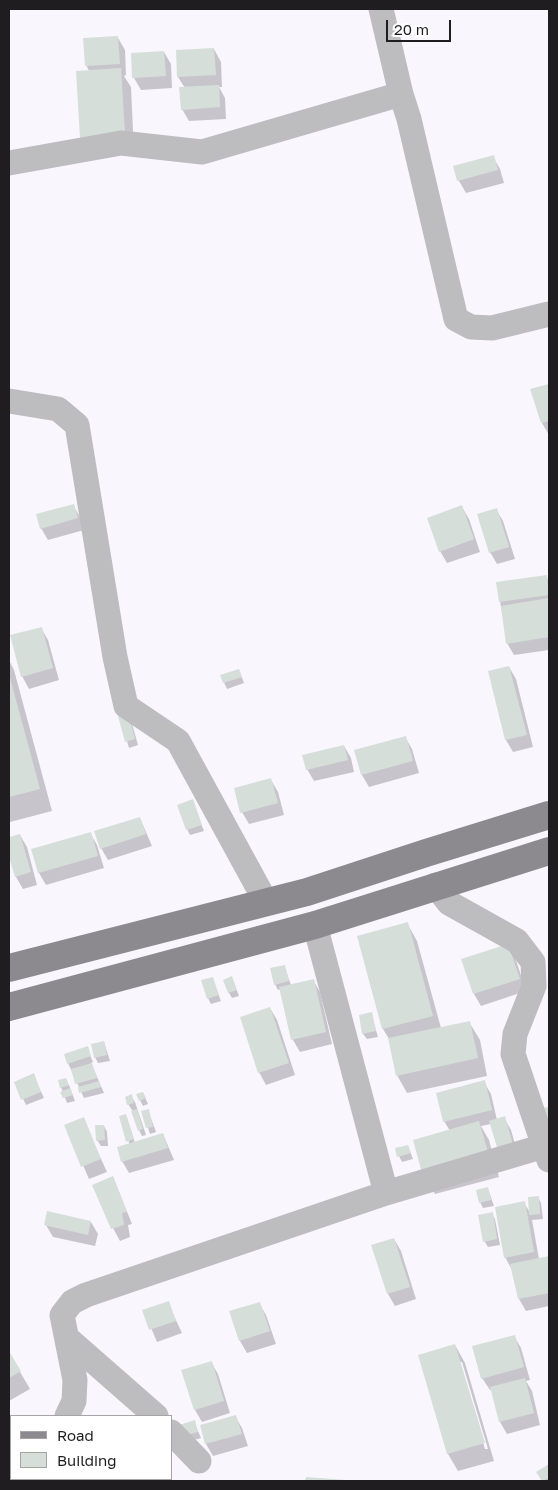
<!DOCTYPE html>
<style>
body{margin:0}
#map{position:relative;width:558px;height:1490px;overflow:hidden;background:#faf6fe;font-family:"Golos Text",sans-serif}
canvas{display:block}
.frame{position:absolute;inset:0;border:10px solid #1f1d20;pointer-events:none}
.legend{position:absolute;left:10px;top:1415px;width:162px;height:65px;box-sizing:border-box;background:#fff;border:1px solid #a5a5a6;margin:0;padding:6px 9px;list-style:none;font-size:15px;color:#1f1d20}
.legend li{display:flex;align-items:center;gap:10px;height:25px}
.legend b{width:25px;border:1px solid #a5a5a6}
.scale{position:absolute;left:386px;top:20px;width:65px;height:22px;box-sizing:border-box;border:2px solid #1f1d20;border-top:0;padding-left:6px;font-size:15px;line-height:18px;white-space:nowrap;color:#1f1d20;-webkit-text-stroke:4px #fff;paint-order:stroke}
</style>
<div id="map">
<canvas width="558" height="1490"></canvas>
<div class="frame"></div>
<ul class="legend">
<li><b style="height:6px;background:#8c898f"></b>Road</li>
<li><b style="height:14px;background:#d6deda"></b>Building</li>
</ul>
<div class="scale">20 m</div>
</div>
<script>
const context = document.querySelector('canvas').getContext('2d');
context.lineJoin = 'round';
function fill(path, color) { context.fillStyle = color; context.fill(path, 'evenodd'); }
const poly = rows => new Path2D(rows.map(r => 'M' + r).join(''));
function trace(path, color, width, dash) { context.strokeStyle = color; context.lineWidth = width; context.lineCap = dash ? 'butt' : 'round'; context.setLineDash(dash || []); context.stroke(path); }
const shadow = poly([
 [118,38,125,50,126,75,124,76,131,87,134,152,86,65],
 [214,49,221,62,222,87,219,87,225,98,226,119,189,121,182,109,185,88,178,77],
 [164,52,171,64,172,88,141,90,134,78],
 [493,157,500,169,504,183,466,193,459,181,455,167],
 [549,385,549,435,542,423,532,390],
 [73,505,80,517,84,530,48,540,41,528],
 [462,507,469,519,480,552,447,563,440,551],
 [496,509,503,521,515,559,497,564,490,552],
 [546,576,549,582,549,650,514,655,507,643,497,583],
 [41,628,48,640,59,680,29,689,22,676],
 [9,660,14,670,52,811,10,822],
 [509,667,516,679,533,747,513,752,506,740,489,672],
 [239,670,244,683,227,689,221,676],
 [120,717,131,720,138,745,129,748],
 [405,737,412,749,419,773,369,787,362,775,356,751],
 [344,746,351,758,354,772,314,781,307,769],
 [271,780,278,792,284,815,249,824,242,812],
 [192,801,204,831,190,835,187,829],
 [140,818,152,846,108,860,101,848],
 [90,833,97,845,104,868,46,885,39,873,32,850],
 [20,835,27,847,37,885,23,889,16,877,9,852,9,838],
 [407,923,417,941,441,1028,469,1022,480,1040,487,1076,407,1093,397,1075,389,1039,383,1029,359,937],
 [508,945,515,957,526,991,481,1006,474,994],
 [284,966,291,985,313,980,320,992,332,1044,300,1052,293,1040,281,989,278,990,275,984],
 [212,978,221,1001,211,1004,208,998],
 [232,978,239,996,232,998,229,993],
 [270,1008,277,1020,295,1075,266,1085,259,1072],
 [371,1013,378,1037,367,1039,363,1034],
 [104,1042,110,1061,98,1063,95,1057],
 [87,1048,93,1062,91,1063,104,1093,84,1098,68,1063],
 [36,1081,44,1098,26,1105,15,1082],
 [484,1082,491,1094,497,1120,504,1118,511,1130,520,1161,491,1124,481,1126,489,1140,499,1177,435,1194,424,1177,450,1131,444,1121],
 [69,1085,75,1101,67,1103,61,1087],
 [143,1093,148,1104,143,1106,140,1100],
 [131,1096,135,1102,146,1135,142,1136,139,1130,132,1110,128,1104],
 [148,1110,156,1132,150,1134,143,1111],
 [126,1115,135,1143,163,1134,174,1160,129,1173,122,1161,129,1144],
 [83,1119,107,1172,89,1179,66,1126],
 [104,1126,107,1132,108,1146,101,1146,97,1140],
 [408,1146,413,1159,402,1162,399,1156],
 [113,1177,132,1224,128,1225,130,1237,120,1241,113,1228],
 [488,1189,494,1206,483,1208,480,1202],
 [538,1197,541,1203,543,1219,532,1220,539,1259,549,1257,549,1306,526,1311,519,1299,512,1270,505,1257,524,1203,531,1214],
 [492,1214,495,1219,500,1245,488,1247,485,1242],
 [91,1222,98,1234,95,1246,53,1237,46,1225],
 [394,1239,401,1251,416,1299,395,1306,388,1294],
 [168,1303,182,1333,157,1342,144,1311],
 [259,1303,266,1315,276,1344,247,1353,240,1341,231,1312],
 [514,1336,521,1348,530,1380,526,1381,532,1391,540,1425,507,1434,500,1422,492,1390,490,1390,482,1378],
 [455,1345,465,1363,494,1461,458,1471,448,1454],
 [460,1362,462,1362,488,1449,485,1449],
 [9,1353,30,1389,9,1401],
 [211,1362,218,1374,230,1413,202,1422,195,1410],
 [235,1416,242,1428,248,1446,213,1456,206,1444,201,1426],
 [194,1422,201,1438,184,1443],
 [549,1466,549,1481,543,1481,538,1472],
 [80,1479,104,1479,102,1481,85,1481],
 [137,1479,169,1479,171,1481,142,1481]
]);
const building = poly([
 [118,36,120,64,85,66,83,38],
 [214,48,216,75,177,77,176,50],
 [164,51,166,76,132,78,131,53],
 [121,68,125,135,80,138,76,71],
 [219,85,220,107,181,110,179,87],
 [494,155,498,170,457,181,453,166],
 [549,384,549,421,541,423,530,389],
 [74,504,78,518,40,529,36,514],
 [462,505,474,539,439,552,427,518],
 [497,508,509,547,489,553,477,514],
 [547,575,549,595,499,602,496,582],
 [549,598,549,637,506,644,501,606],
 [42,627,53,668,21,677,10,635],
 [509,666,527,735,505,740,488,671],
 [239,669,242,677,223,683,220,675],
 [9,674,40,789,9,797],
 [128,713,135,739,125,742,118,716],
 [406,736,413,761,361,775,354,750],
 [344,745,348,760,306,770,302,755],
 [271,778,278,803,240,813,234,788],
 [193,799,202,825,186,830,177,805],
 [140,817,146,834,100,849,94,831],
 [91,832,98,856,38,873,31,849],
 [20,834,31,872,15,877,9,857,9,837],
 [408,922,433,1016,382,1029,357,936],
 [508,944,520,979,473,994,461,959],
 [285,965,289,981,274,985,270,968],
 [232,976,237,990,228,993,223,980],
 [213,977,219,995,207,999,201,980],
 [314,979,326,1032,291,1040,279,987],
 [270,1007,289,1063,258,1073,240,1017],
 [372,1012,376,1031,362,1034,359,1015],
 [470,1021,478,1058,396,1076,388,1038],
 [104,1041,107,1055,94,1058,91,1044],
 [88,1046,91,1056,67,1064,64,1054],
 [92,1063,97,1078,75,1084,71,1069],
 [34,1073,41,1092,21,1100,14,1082],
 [66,1078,69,1085,60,1088,58,1080],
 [485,1080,492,1110,443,1122,436,1093],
 [99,1081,101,1087,79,1093,78,1087],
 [70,1088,73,1095,63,1098,60,1092],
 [143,1092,146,1098,139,1101,136,1094],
 [132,1094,134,1103,127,1105,125,1097],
 [549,1107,549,1141,542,1108],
 [137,1109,143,1129,138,1131,131,1111],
 [149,1109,153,1127,146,1128,141,1111],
 [126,1114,134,1139,126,1142,119,1116],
 [505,1116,514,1149,499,1154,489,1121],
 [84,1117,101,1159,81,1167,64,1125],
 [479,1121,490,1159,423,1177,413,1140],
 [95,1125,104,1125,105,1140,96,1141],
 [163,1133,168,1148,121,1162,117,1147],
 [408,1145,411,1153,397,1157,395,1148],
 [113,1176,127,1212,122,1213,124,1225,111,1229,92,1185],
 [488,1187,491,1200,479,1203,476,1190],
 [539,1196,540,1214,529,1215,528,1197],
 [525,1201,534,1252,504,1258,495,1207],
 [47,1211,91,1221,88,1235,44,1225],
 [493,1212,497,1239,483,1242,478,1215],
 [394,1238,410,1287,387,1294,371,1245],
 [549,1256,549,1293,518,1299,510,1264],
 [169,1301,176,1321,149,1330,142,1310],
 [260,1302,270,1331,239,1341,229,1311],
 [515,1335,524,1367,481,1379,472,1346],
 [455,1344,485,1443,447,1454,418,1355],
 [9,1351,21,1371,9,1378],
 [212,1361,224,1401,194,1410,181,1370],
 [525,1378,534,1413,499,1422,490,1387],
 [236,1415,242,1434,205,1444,200,1425],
 [195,1420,198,1432,180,1437,176,1426],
 [549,1464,549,1478,542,1481,536,1472],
 [306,1477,347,1480,347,1481,305,1481],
 [53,1479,59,1479,65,1481,52,1481],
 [142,1479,164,1479,163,1481,141,1481]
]);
const street = poly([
 [381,9,401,94],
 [9,163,121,143,202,152,401,94,409,119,456,319,471,327,492,328,549,314],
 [9,401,58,409,77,425,115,657,126,706,178,741,266,902],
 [435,885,449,903,517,941,533,962,534,986,515,1034,513,1054,544,1146],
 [315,925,386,1193],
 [67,1338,156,1416],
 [67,1416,74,1401,75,1380,62,1315,72,1302,86,1295,386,1193,544,1146,549,1160],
 [171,1432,199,1461]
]);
const primary = poly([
 [9,968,307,892,426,853,549,815],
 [9,1007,315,925,549,851]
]);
fill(shadow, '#0003');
fill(building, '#d6deda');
trace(street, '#bdbcbf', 25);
trace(primary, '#8c898f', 28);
</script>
